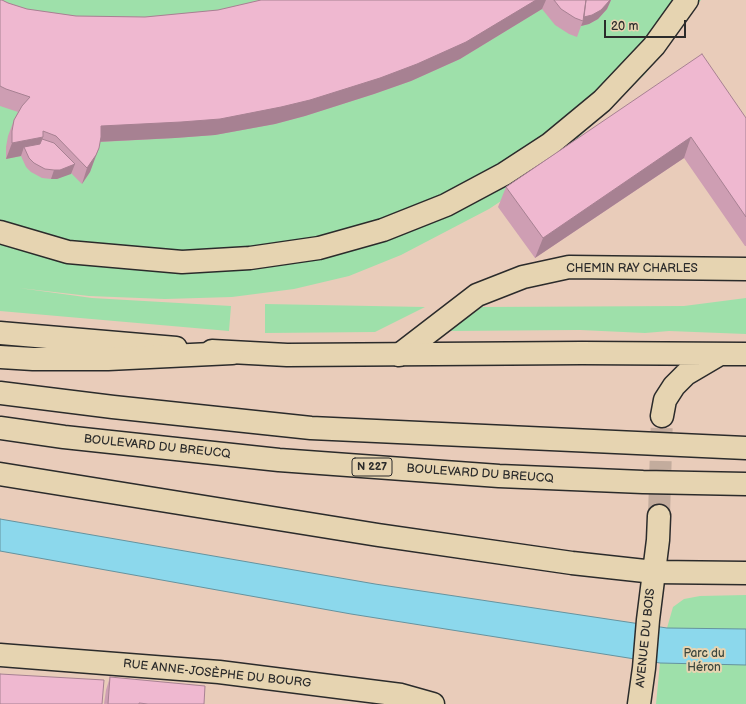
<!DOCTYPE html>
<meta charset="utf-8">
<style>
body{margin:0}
#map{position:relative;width:746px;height:704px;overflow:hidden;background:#e9ccba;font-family:"Balsamiq Sans",sans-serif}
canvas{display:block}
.scale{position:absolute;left:604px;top:20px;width:82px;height:18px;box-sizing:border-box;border:2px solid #2b2b2b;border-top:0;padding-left:5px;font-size:12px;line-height:14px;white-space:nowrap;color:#2b2b2b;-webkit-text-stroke:3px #e6d4b1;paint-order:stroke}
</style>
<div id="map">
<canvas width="746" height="704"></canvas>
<div class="scale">20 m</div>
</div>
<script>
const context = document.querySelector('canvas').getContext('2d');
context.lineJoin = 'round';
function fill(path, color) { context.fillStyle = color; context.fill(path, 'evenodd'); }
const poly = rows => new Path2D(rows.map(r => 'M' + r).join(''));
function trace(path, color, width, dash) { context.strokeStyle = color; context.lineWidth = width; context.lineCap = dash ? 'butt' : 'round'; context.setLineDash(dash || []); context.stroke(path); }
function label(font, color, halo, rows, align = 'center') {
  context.font = font + ' "Balsamiq Sans",sans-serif'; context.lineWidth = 4; context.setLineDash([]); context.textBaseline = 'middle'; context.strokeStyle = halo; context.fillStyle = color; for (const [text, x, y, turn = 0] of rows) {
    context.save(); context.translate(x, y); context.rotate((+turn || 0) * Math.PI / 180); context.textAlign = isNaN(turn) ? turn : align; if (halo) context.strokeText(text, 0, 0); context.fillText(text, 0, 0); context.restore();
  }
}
const green = poly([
 [0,0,701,0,645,74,536,178,489,209,401,255,349,276,294,289,232,297,165,299,89,296,19,288,92,298,231,306,229,331,0,311],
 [746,298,746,334,669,331,645,333,580,330,449,331,482,307,684,306],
 [265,304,425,307,375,332,265,333],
 [746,595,746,704,656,704,660,663,667,628,673,607,684,599,700,596]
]);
const water = poly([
 [0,519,375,584,667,628,746,629,746,665,660,663,351,614,0,551,0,519]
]);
const majorTunnel = poly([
 [659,516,662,416]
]);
const minor = poly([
 [0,232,68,252,182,262,250,258,319,248,383,230,446,205,504,174,550,144,602,101,654,46,687,0],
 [399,355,477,295,523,277,569,267,746,269],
 [0,655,219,672,401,695,433,704],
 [639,704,644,668,648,620,654,572]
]);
const major = poly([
 [0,333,176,348],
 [212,351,287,355,582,353,746,354],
 [662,416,665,400,674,386,686,374,720,354],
 [0,474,378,535,572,563,654,572,746,573],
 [654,572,658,540,659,516]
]);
const highway = poly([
 [0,357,33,359,108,359,232,353],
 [0,393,113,407,311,428,746,448],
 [0,428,64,437,279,460,499,476,643,482,746,484]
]);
const wall = poly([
 [0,0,27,9,76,16,145,17,218,10,261,0,611,0,607,9,598,19,589,24,581,26,577,37,569,34,555,25,542,9,460,59,411,81,374,94,305,116,275,124,215,135,175,138,100,142,90,172,82,184,71,173,57,179,51,179,42,178,31,172,26,167,21,156,6,159,6,147,8,136,14,120,18,112,0,106],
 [746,118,746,246,745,246,684,158,535,258,498,207,506,187],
 [110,677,204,704,104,704,106,690]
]);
const shadedWall = poly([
 [536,0,546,0,542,9,460,59,411,81,374,94,305,116,275,124,215,135,175,138,95,142,101,126],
 [610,0,611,0,607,9,598,19,589,24,581,26,583,21,582,17],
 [43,137,37,153,24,147,21,156,6,159,12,143],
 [691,137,684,158,535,258,543,238],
 [99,148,90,172,82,184,87,168],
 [75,164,71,174,57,179,51,179,54,170]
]);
const building = poly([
 [0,0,2,0,8,3,27,9,76,16,145,17,218,10,261,0,536,0,466,42,417,64,380,78,310,100,281,107,220,119,181,122,101,126,101,137,99,148,96,155,87,168,56,136,43,131,43,137,12,143,12,131,14,120,22,106,30,97,6,89,0,86,0,0],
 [554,0,586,0,583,21,575,18,561,9,554,0],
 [586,0,610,0,601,10,592,15,584,17,586,0],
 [702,54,746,118,746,217,691,137,543,238,506,187,702,54],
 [42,139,54,143,75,164,60,170,54,170,45,169,34,163,29,158,24,147,40,144,42,139],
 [0,674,104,680,102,704,0,704,0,674],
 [110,677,205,686,204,704,148,704,139,703,139,704,108,704,110,677]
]);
const shields = [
 [372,467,40]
];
const shieldNames = [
 ["N 227",372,467]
];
const streetNames = [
 ["CHEMIN RAY CHARLES",632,269],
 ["BOULEVARD DU BREUCQ",157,447,6],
 ["BOULEVARD DU BREUCQ",480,474,4],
 ["AVENUE DU BOIS",646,638,-84],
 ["RUE ANNE-JOSÈPHE DU BOURG",217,674,6]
];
const parkNames = [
 ["Parc du",704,654],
 ["Héron",704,668]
];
fill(green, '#9ee0aa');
fill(water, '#8cd8ec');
trace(water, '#65939f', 1);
trace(majorTunnel, '#c3ac9d', 22, [22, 11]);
trace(minor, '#2b2b2b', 25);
trace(major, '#2b2b2b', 25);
trace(highway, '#2b2b2b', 25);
trace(minor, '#e6d4b1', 22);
trace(major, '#e6d4b1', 22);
trace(highway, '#e6d4b1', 22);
fill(wall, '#ce9eb3');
fill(shadedWall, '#a78192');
fill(building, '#efb8d0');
trace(building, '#a78192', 1);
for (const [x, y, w] of shields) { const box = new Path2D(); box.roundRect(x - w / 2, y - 9, w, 18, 3); context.fillStyle = '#e6d4b1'; context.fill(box); trace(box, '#2b2b2b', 1); }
label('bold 11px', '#2b2b2b', null, shieldNames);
label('12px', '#2b2b2b', '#e6d4b1', streetNames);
label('12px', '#3c463e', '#e6d4b1', parkNames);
</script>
